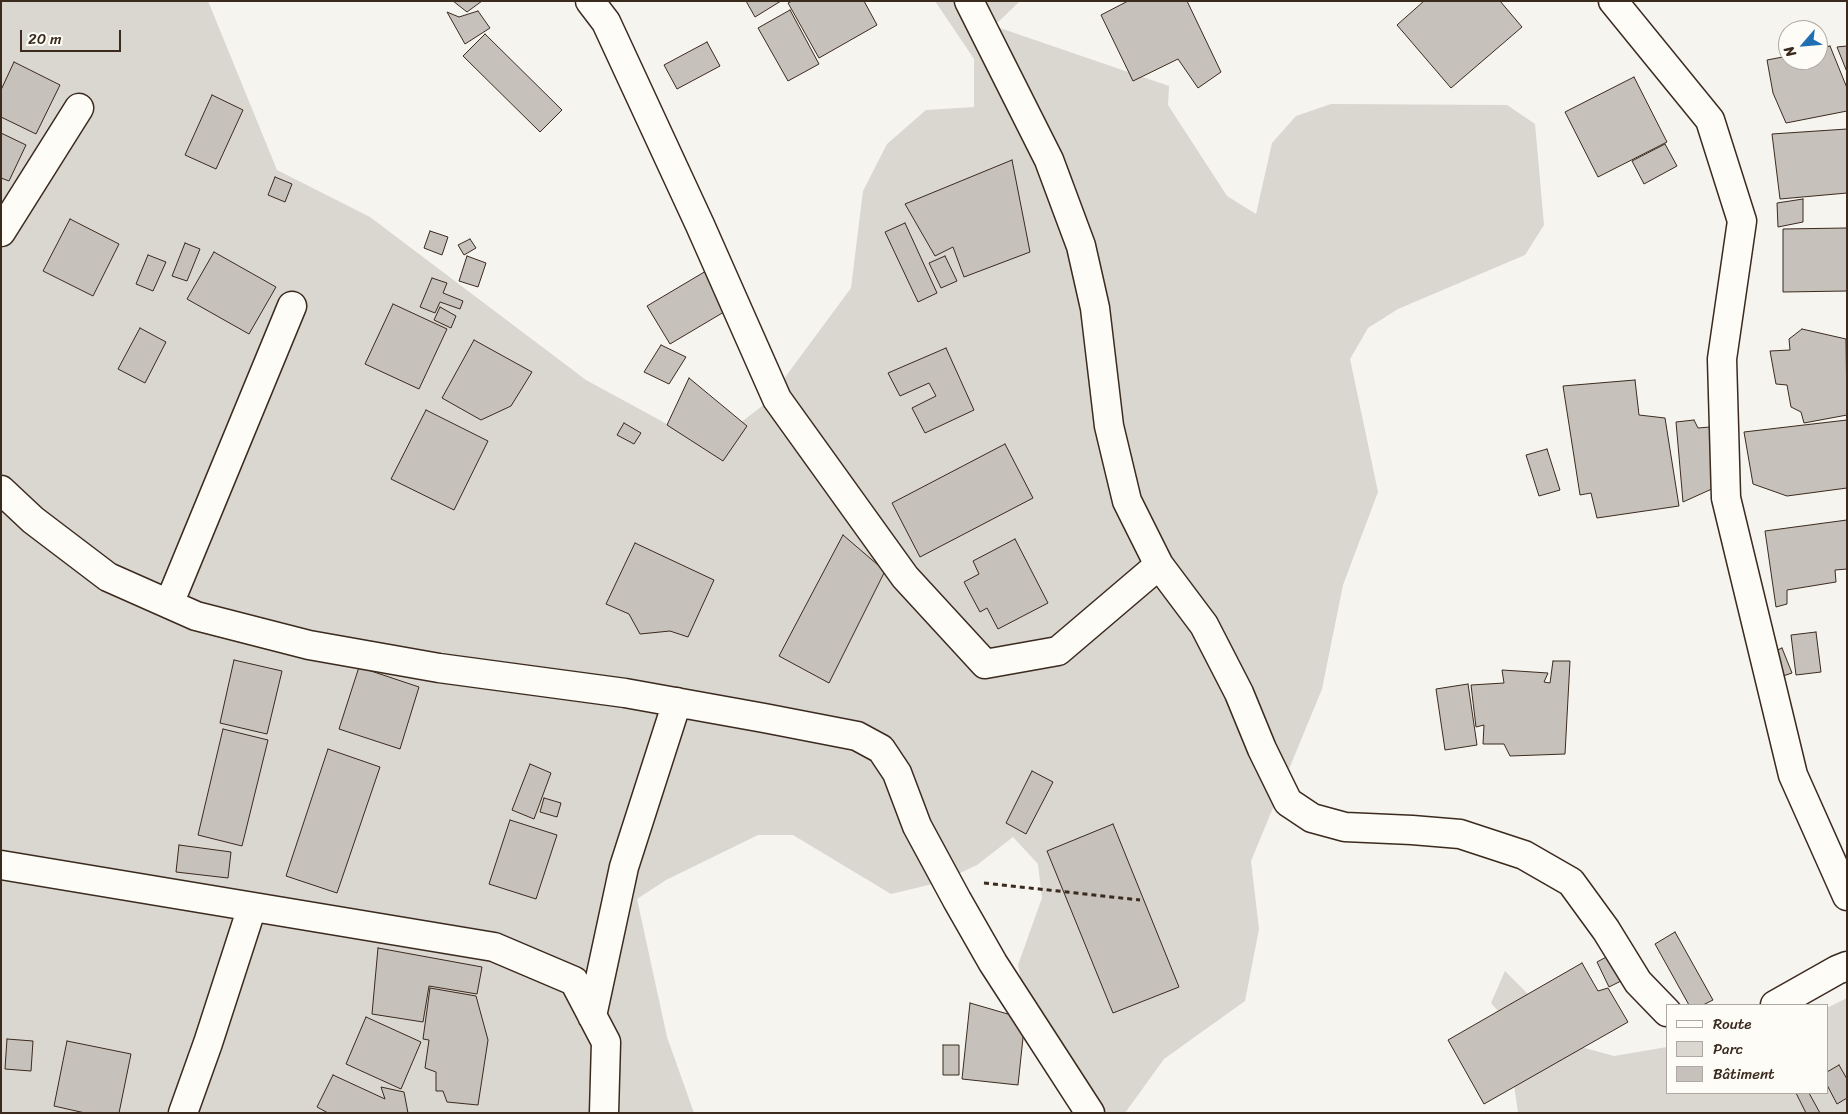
<!DOCTYPE html>
<meta charset="utf-8">
<style>
body{margin:0}
#map{position:relative;width:1848px;height:1114px;overflow:hidden;background:#f5f4ee;font-family:Sriracha,sans-serif}
canvas{display:block}
.frame{position:absolute;inset:0;border:2px solid #3b2a1e;pointer-events:none}
.legend{position:absolute;left:1666px;top:1004px;width:162px;height:90px;box-sizing:border-box;background:#fdfcf7;border:1px solid #afa8a0;margin:0;padding:6px 9px;list-style:none;font-size:15px;color:#3b2a1e}
.legend li{display:flex;align-items:center;gap:10px;height:25px}
.legend b{width:25px;border:1px solid #afa8a0}
.north{position:absolute;left:1778px;top:20px;width:50px;height:50px;box-sizing:border-box;background:#fdfcf7;border:1px solid #afa8a0;border-radius:50%;rotate:243deg;font-size:14px;font-weight:700;line-height:20px;text-align:center;color:#3b2a1e}
.north::after{content:'';display:block;margin:auto;width:18px;height:22px;background:#1f6fb2;clip-path:polygon(50% 0,100% 100%,50% 72%,0 100%)}
.scale{position:absolute;left:20px;top:30px;width:101px;height:22px;box-sizing:border-box;border:2px solid #3b2a1e;border-top:0;padding-left:6px;font-size:15px;line-height:18px;white-space:nowrap;color:#3b2a1e;-webkit-text-stroke:4px #fdfcf7;paint-order:stroke}
</style>
<div id="map">
<canvas width="1848" height="1114"></canvas>
<div class="frame"></div>
<ul class="legend">
<li><b style="height:6px;background:#fdfcf7"></b>Route</li>
<li><b style="height:14px;background:#dad6d0"></b>Parc</li>
<li><b style="height:14px;background:#c7c1bb"></b>Bâtiment</li>
</ul>
<div class="north">N</div>
<div class="scale">20 m</div>
</div>
<script>
const context = document.querySelector('canvas').getContext('2d');
context.lineJoin = 'round';
function fill(path, color) { context.fillStyle = color; context.fill(path, 'evenodd'); }
const poly = rows => new Path2D(rows.map(r => 'M' + r).join(''));
function trace(path, color, width, dash) { context.strokeStyle = color; context.lineWidth = width; context.lineCap = dash ? 'butt' : 'round'; context.setLineDash(dash || []); context.stroke(path); }
const green = poly([
 [1,1,208,1,277,170,370,217,586,380,678,430,726,434,766,403,851,288,863,191,887,144,926,110,974,107,974,59,935,1,1020,1,994,26,1169,86,1168,105,1227,196,1256,214,1272,143,1296,116,1331,104,1507,105,1535,124,1544,225,1525,255,1398,309,1368,328,1350,359,1378,492,1343,585,1322,689,1251,861,1259,929,1245,1001,1164,1059,1125,1113,1087,1113,1025,1001,1018,965,1042,898,1038,864,1013,837,977,865,941,882,891,894,793,835,758,835,666,880,637,899,667,1037,694,1113,1,1113],
 [1505,971,1581,1047,1614,1056,1667,1047,1667,1093,1827,1093,1827,1008,1847,998,1847,1113,1518,1113,1505,1019,1491,1003]
]);
const building = poly([
 [453,1,482,1,467,12,453,1],
 [746,1,781,1,755,17,746,1],
 [792,1,864,1,877,25,819,58,788,3,792,1],
 [1128,1,1187,1,1221,72,1198,88,1178,59,1133,81,1101,15,1128,1],
 [1424,1,1500,1,1522,27,1451,88,1397,25,1424,1],
 [790,10,819,64,788,81,758,28,790,10],
 [478,11,490,28,465,44,447,12,459,17,478,11],
 [485,34,562,110,540,132,463,56,485,34],
 [707,42,720,66,677,89,664,65,707,42],
 [1830,46,1847,88,1847,111,1786,123,1773,93,1767,60,1788,56,1788,60,1818,60,1818,49,1830,46],
 [1847,46,1847,72,1837,47,1847,46],
 [14,62,60,85,36,134,1,117,1,90,14,62],
 [1634,77,1667,142,1598,177,1565,112,1634,77],
 [212,95,243,110,216,169,185,155,212,95],
 [1847,129,1847,193,1780,199,1772,134,1847,129],
 [1,133,26,145,9,181,1,178,1,133],
 [1665,144,1677,166,1644,184,1632,161,1665,144],
 [1012,160,1030,252,964,277,953,247,935,256,905,204,1012,160],
 [275,177,292,184,285,202,268,195,275,177],
 [1803,199,1803,222,1778,227,1777,203,1803,199],
 [70,219,119,244,93,296,43,271,70,219],
 [905,223,937,293,918,302,885,232,905,223],
 [1847,228,1847,291,1783,292,1783,229,1847,228],
 [430,231,448,237,442,255,424,248,430,231],
 [470,239,476,248,464,255,458,245,470,239],
 [185,243,200,249,187,281,172,276,185,243],
 [214,252,276,287,249,334,187,299,214,252],
 [148,255,166,262,153,291,136,284,148,255],
 [467,256,486,263,478,287,459,281,467,256],
 [945,256,957,281,941,288,929,263,945,256],
 [706,271,729,309,670,344,647,306,706,271],
 [432,278,447,283,443,293,463,301,460,309,440,302,435,313,420,307,432,278],
 [393,304,447,329,419,389,365,364,393,304],
 [440,307,456,316,451,328,434,320,440,307],
 [140,328,166,342,145,383,118,369,140,328],
 [1802,329,1846,339,1847,415,1804,423,1801,412,1791,407,1787,385,1776,384,1770,351,1790,350,1789,339,1802,329],
 [474,340,532,372,511,406,481,420,442,398,474,340],
 [661,345,686,357,669,384,644,372,661,345],
 [946,348,974,410,925,433,912,408,936,396,929,383,900,396,888,373,946,348],
 [689,378,747,426,723,461,667,425,689,378],
 [1635,380,1639,415,1665,418,1679,506,1597,518,1591,493,1580,495,1563,386,1635,380],
 [426,410,488,441,454,510,391,479,426,410],
 [1694,420,1698,428,1710,427,1714,488,1683,502,1676,422,1694,420],
 [1847,420,1847,488,1787,496,1753,484,1744,432,1847,420],
 [624,423,641,433,634,444,617,435,624,423],
 [1005,444,1033,498,920,557,892,503,1005,444],
 [1547,449,1560,490,1539,496,1526,455,1547,449],
 [1847,520,1847,569,1835,570,1836,582,1787,590,1787,604,1776,607,1765,531,1847,520],
 [843,535,885,571,829,683,779,656,843,535],
 [1015,539,1048,603,998,629,987,608,980,612,964,582,979,574,973,561,1015,539],
 [635,543,714,580,688,637,670,631,640,634,629,614,606,604,635,543],
 [1816,632,1821,672,1796,675,1791,635,1816,632],
 [1782,648,1792,673,1783,676,1773,652,1782,648],
 [234,660,282,671,267,734,220,723,234,660],
 [1553,661,1570,661,1565,754,1510,756,1504,744,1483,744,1484,725,1476,727,1471,685,1504,683,1502,670,1548,673,1544,682,1550,683,1553,661],
 [359,667,419,687,400,749,339,729,359,667],
 [1468,684,1477,745,1445,750,1436,689,1468,684],
 [223,729,268,740,242,846,198,835,223,729],
 [328,749,380,767,337,893,286,876,328,749],
 [530,764,551,773,534,819,512,810,530,764],
 [1032,771,1053,782,1026,834,1006,823,1032,771],
 [544,798,561,803,557,817,540,812,544,798],
 [510,820,557,835,536,899,489,884,510,820],
 [1113,824,1179,987,1113,1013,1047,851,1113,824],
 [179,845,231,852,228,878,176,872,179,845],
 [1675,932,1713,1000,1703,1005,1689,1005,1655,944,1675,932],
 [378,948,482,967,477,994,429,986,423,1022,372,1014,378,948],
 [1610,955,1623,980,1609,987,1597,962,1610,955],
 [1582,963,1598,991,1608,988,1628,1022,1484,1104,1448,1040,1582,963],
 [430,988,476,996,488,1040,478,1105,447,1102,443,1091,436,1091,436,1072,425,1068,429,1040,423,1039,430,988],
 [970,1003,1025,1019,1018,1085,962,1079,970,1003],
 [366,1017,421,1042,401,1089,346,1064,366,1017],
 [7,1039,33,1041,31,1071,5,1069,7,1039],
 [67,1041,131,1054,119,1113,85,1113,54,1106,67,1041],
 [943,1045,959,1045,959,1075,943,1075,943,1045],
 [1839,1065,1847,1079,1847,1098,1837,1104,1827,1085,1827,1072,1839,1065],
 [333,1075,385,1099,381,1087,404,1092,408,1113,328,1113,317,1107,333,1075],
 [1796,1093,1809,1093,1820,1113,1806,1113,1796,1093]
]);
const path = poly([
 [984,883,1140,900]
]);
const minor = poly([
 [590,1,606,22,700,225,777,399,905,577,985,664,1058,651,1159,565],
 [969,1,1049,160,1081,246,1095,308,1109,426,1127,501,1159,565,1204,625,1239,693,1262,749,1288,802,1312,818,1345,827,1412,830,1460,834,1524,855,1571,882,1606,930,1638,982,1667,1012],
 [1613,1,1710,120,1742,221,1722,359,1726,498,1793,775,1847,896],
 [1,232,79,108],
 [1,490,33,520,108,577,196,616,309,645,439,668,625,693,764,718,857,736,881,749,897,773,917,826,957,900,993,963,1090,1113],
 [169,604,292,306],
 [1,865,494,947,574,981,606,1042,604,1113],
 [1775,1005,1837,970,1847,966],
 [592,1016,624,867,677,702],
 [183,1113,208,1043,252,907]
]);
fill(green, '#dad6d0');
fill(building, '#c7c1bb');
trace(building, '#3b2a1e', 1);
trace(minor, '#3b2a1e', 31);
trace(path, '#3b2a1e', 3, [5, 4]);
trace(minor, '#fdfcf7', 28);
</script>
